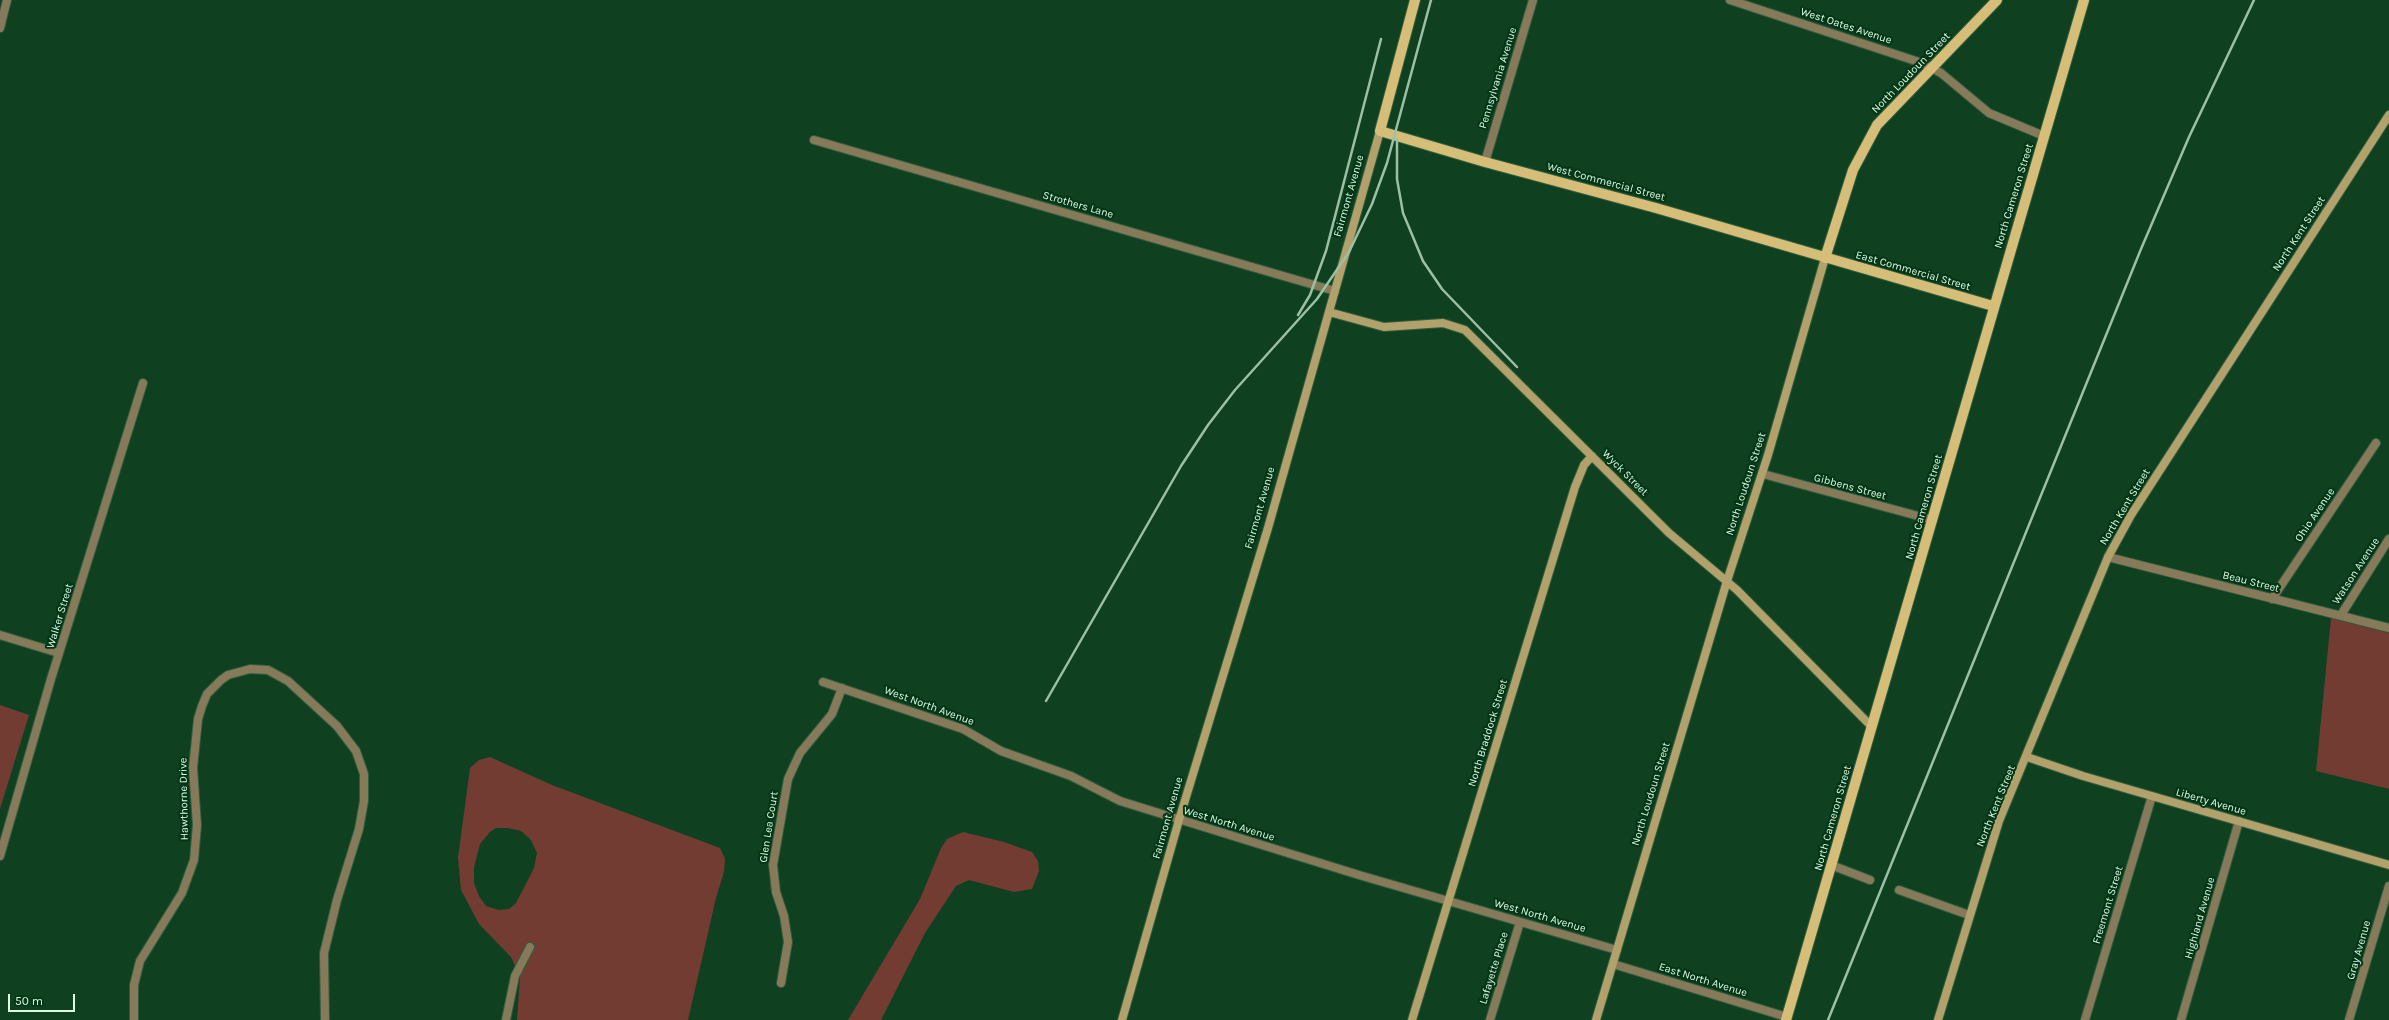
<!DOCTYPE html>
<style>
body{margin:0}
#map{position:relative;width:2389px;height:1020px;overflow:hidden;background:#0f4020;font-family:Karla,sans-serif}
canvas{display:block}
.scale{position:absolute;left:8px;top:994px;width:67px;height:18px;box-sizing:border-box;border:2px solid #dcfbe2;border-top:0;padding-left:5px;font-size:12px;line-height:14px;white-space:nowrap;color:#dcfbe2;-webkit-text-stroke:3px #023516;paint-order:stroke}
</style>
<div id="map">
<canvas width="2389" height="1020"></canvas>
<div class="scale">50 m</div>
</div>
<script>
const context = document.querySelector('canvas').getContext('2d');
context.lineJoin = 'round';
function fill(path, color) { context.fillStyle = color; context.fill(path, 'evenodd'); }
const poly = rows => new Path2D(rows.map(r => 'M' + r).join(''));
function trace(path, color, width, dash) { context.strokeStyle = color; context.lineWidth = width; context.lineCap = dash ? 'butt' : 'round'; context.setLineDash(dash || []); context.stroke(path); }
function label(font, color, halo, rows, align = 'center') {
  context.font = font + ' Karla,sans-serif'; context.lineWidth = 4; context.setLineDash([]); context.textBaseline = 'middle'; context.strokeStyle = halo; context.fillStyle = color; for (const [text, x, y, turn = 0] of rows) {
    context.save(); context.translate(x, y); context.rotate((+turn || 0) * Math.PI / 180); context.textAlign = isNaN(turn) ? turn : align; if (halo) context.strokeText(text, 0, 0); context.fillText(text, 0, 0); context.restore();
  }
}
const green = poly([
 [2331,618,2389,633,2389,789,2316,771],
 [0,705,29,715,0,809],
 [490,757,552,785,720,848,725,859,724,872,716,898,688,1020,517,1020,520,977,511,957,479,924,461,890,458,858,470,768,479,760],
 [496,828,508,828,521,831,531,840,537,853,534,868,516,903,509,909,499,910,486,906,479,896,474,883,474,867,480,844,490,832],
 [963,832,1004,842,1032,852,1038,861,1039,871,1032,889,1014,892,969,880,956,886,925,933,881,1020,848,1020,920,899,941,848,947,839]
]);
const street = poly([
 [1730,0,1922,63,1941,73,1989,113,2044,136],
 [0,28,7,0],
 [814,140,1335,291],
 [1485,162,1533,0],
 [1763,474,1933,520],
 [2108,557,2389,628],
 [2272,599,2376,443],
 [2341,615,2389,539],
 [0,635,59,653],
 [823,682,963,729,1001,751,1071,776,1120,801,1359,875,1617,950],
 [0,856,51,679,143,383],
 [1831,865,1870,880],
 [1899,890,1969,915],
 [1613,964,1787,1017],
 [781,983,788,942,784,916,776,892,773,865,788,779,800,753,832,714,842,688],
 [134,1020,134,985,140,961,182,893,194,860,197,825,193,768,198,719,202,706,207,694,221,680,228,675,250,669,268,670,288,681,337,726,356,751,364,774,364,801,359,829,337,900,324,953,325,1020],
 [506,1020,515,976,530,947],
 [1490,1020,1520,922],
 [2085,1020,2152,796],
 [2181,1020,2239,821],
 [2349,1020,2389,886]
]);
const secondary = poly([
 [1329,312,1384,327,1443,323,1465,330,1669,533,1737,590,1872,727],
 [2027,757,2083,776,2389,865],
 [1122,1020,1179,820,1268,528,1380,131],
 [1412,1020,1575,487,1584,465,1592,456],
 [1596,1020,1727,581,1768,455,1825,258],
 [1938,1020,1999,821,2108,557,2131,515,2389,115]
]);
const primary = poly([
 [1415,0,1380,131,1485,162,1656,208,1993,306],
 [1825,258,1853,170,1877,125,1997,0],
 [1786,1020,2084,0]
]);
const rail = poly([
 [1397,139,1397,179,1403,213,1423,261,1442,289,1517,367],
 [1298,315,1310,295,1326,251,1381,39],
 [1046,701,1181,466,1208,425,1235,390,1317,299,1349,252,1372,204,1387,163,1431,0],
 [1828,1020,2141,249,2189,137,2254,0]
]);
const streetNames = [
 ["West Oates Avenue",1846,26,18],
 ["North Loudoun Street",1911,73,-46],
 ["Pennsylvania Avenue",1498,78,-73],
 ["West Commercial Street",1606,182,15],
 ["Fairmont Avenue",1349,196,-74],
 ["North Cameron Street",2014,196,-73],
 ["Strothers Lane",1078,205,16],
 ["North Kent Street",2299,234,-57],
 ["East Commercial Street",1913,271,16],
 ["Wyck Street",1625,473,45],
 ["North Loudoun Street",1746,484,-72],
 ["Gibbens Street",1850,487,15],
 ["North Cameron Street",1924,507,-74],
 ["North Kent Street",2125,507,-59],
 ["Fairmont Avenue",1260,508,-74],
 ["Ohio Avenue",2315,515,-56],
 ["Watson Avenue",2356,571,-57],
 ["Beau Street",2251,582,14],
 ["Walker Street",60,616,-73],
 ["West North Avenue",929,706,20],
 ["North Braddock Street",1488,733,-73],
 ["North Loudoun Street",1651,794,-73],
 ["Hawthorne Drive",184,799,-91],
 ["Liberty Avenue",2211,802,16],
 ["North Kent Street",1996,806,-68],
 ["Fairmont Avenue",1168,818,-74],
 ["North Cameron Street",1833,818,-74],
 ["West North Avenue",1229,824,17],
 ["Glen Lea Court",769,827,-81],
 ["Freemont Street",2108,905,-73],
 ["West North Avenue",1540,916,16],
 ["Highland Avenue",2200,918,-74],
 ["Gray Avenue",2359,950,-74],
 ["Lafayette Place",1494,968,-73],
 ["East North Avenue",1703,980,17]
];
fill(green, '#723c33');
trace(street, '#305e3f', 10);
trace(secondary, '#305e3f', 10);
trace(primary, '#305e3f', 12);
trace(street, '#867a5a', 8);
trace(secondary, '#b3a16c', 8);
trace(primary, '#d6be79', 10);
trace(rail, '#9cc0a5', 2.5);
label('11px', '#dcfbe2', '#023516', streetNames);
</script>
